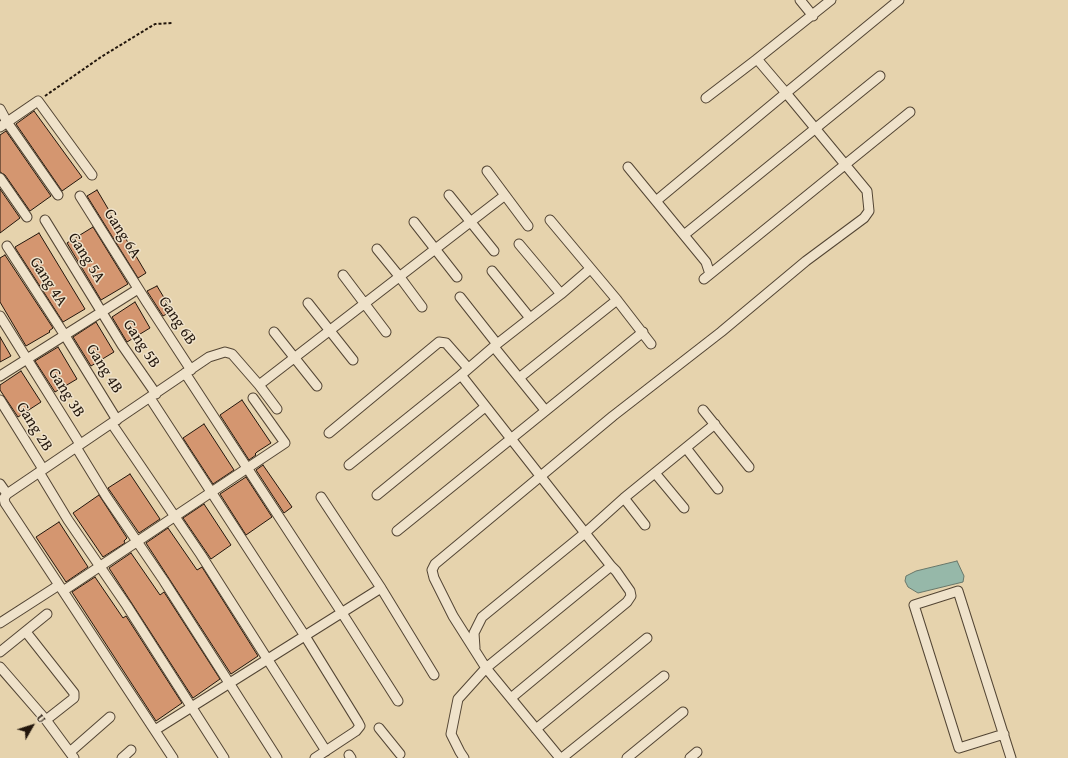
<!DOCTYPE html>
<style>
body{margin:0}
#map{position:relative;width:1068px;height:758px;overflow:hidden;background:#e6d3ad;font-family:"Gentium Book Plus",serif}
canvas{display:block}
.north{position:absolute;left:12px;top:706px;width:40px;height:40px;-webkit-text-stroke:3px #efe2ca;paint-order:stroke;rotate:51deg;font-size:11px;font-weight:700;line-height:16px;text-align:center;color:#22160c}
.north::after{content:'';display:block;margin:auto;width:14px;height:18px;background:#22160c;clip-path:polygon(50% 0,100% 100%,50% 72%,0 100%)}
</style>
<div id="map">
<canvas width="1068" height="758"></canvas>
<div class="north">U</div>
</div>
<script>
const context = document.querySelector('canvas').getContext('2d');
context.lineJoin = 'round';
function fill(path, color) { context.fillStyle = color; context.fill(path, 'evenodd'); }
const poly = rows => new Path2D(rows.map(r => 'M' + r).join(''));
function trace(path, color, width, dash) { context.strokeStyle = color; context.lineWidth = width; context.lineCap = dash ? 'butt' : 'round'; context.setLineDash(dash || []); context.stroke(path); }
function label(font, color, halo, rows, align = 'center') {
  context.font = font + ' "Gentium Book Plus",serif'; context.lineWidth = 3; context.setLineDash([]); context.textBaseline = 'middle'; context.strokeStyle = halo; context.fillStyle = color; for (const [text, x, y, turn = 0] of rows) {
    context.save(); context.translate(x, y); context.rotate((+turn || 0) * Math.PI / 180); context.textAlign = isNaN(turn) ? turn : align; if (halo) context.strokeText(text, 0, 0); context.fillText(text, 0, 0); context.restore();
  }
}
const water = poly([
 [957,561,964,576,963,582,918,593,908,587,905,581,906,576,916,571,957,561]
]);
const building = poly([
 [34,111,82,177,62,191,16,124,34,111],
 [6,131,51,196,30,211,5,175,0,172,0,135,6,131],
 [0,189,20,218,0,233,0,189],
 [97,190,146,273,138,278,87,196,97,190],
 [93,227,128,284,101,300,67,243,93,227],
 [39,233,85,309,63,322,16,249,15,247,39,233],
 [5,255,53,328,49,331,50,332,26,346,0,302,0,258,5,255],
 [157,286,172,311,163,316,147,291,157,286],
 [135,302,150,328,127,342,112,317,135,302],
 [96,322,114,352,91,366,73,337,96,322],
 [0,337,11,356,0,362,0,337],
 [58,347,77,379,55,392,35,361,58,347],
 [21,371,41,402,18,417,0,390,0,385,21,371],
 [242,400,271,443,257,452,255,454,256,455,249,460,220,415,242,400],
 [204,424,234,470,213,484,183,438,204,424],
 [263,465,292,507,284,513,256,470,263,465],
 [130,474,160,519,139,533,108,488,130,474],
 [246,477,272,517,246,535,220,494,246,477],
 [99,495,127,538,124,541,125,543,103,557,73,513,99,495],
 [204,504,231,545,211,559,183,518,204,504],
 [59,522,88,567,66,582,36,537,59,522],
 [168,528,197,570,202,567,258,656,231,674,146,543,168,528],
 [131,553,160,595,164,592,220,679,193,698,109,568,131,553],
 [95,577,123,618,126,616,182,703,156,721,72,592,95,577]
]);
const path = poly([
 [45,96,101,57,155,24,173,23]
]);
const street = poly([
 [800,0,813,16],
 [706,98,757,59],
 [0,109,7,122,58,195],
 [0,127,38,101,92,175],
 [628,167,706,262,710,274],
 [487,171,528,226],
 [0,178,27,217],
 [449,195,494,251],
 [80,196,146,301,191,370],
 [656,201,786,93,757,59,831,0],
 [45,220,122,345,156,394],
 [550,220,617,300,651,344],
 [414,222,457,277],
 [684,235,880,76],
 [7,246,64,334,117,420],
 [377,249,399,276,422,307],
 [492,271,530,318],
 [343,275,386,332],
 [704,279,910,112],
 [561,294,590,269],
 [460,297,497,344],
 [308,303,353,360],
 [0,316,80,444],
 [274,332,317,386],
 [494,347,545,410],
 [185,373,342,613,398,701],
 [461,375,497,344,561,294,519,244],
 [0,376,138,289],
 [519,378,617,300],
 [259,385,277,409],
 [150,398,305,636,358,722,360,726,356,731,315,758],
 [0,400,43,469],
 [703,410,749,467],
 [112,424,201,555,326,751],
 [329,433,439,342,446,343,468,368],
 [76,447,106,496,164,581,277,758],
 [686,448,718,489],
 [349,465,461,375,611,566,616,571,630,591,631,596,627,602,511,698],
 [39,472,68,520,127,606,224,758],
 [655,473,684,508],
 [0,484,7,494],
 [377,495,485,407],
 [321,497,381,588,434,675],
 [624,498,645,525],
 [397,531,643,332],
 [63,591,285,443,253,398],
 [0,623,59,585],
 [26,632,74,693,74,698,46,720],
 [475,648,474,633,482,617,585,533,624,498,715,424],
 [0,652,47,614],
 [0,667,46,720,74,758],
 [379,728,400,754],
 [536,729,647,638],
 [155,730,381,588],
 [1004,734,959,748,914,605,958,591,1011,758],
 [70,752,110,717],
 [349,755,351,758],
 [122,758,131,750],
 [173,758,5,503,4,498,7,494,209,357,225,352,232,354,259,385,504,196],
 [464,758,460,752,451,734,458,699,486,668,611,566],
 [560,758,486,668,453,616,434,578,432,570,435,564,613,416,721,332,806,261,864,218,869,211,867,191,786,93,899,0],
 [562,758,664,676],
 [627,758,683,712],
 [690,758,697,752]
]);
const streetNames = [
 ["Gang 6A",122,234,58],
 ["Gang 5A",86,258,58],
 ["Gang 4A",48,282,57],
 ["Gang 6B",177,321,56],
 ["Gang 5B",141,344,57],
 ["Gang 4B",104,369,58],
 ["Gang 3B",66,393,58],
 ["Gang 2B",34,427,58]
];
fill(water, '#96b8a9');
trace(water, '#68776a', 1);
fill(building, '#d49670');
trace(building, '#22160c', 1);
trace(street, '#534534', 11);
trace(path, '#22160c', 2, [3, 2]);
trace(street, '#efe2ca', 9);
label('16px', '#22160c', '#efe2ca', streetNames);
</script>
